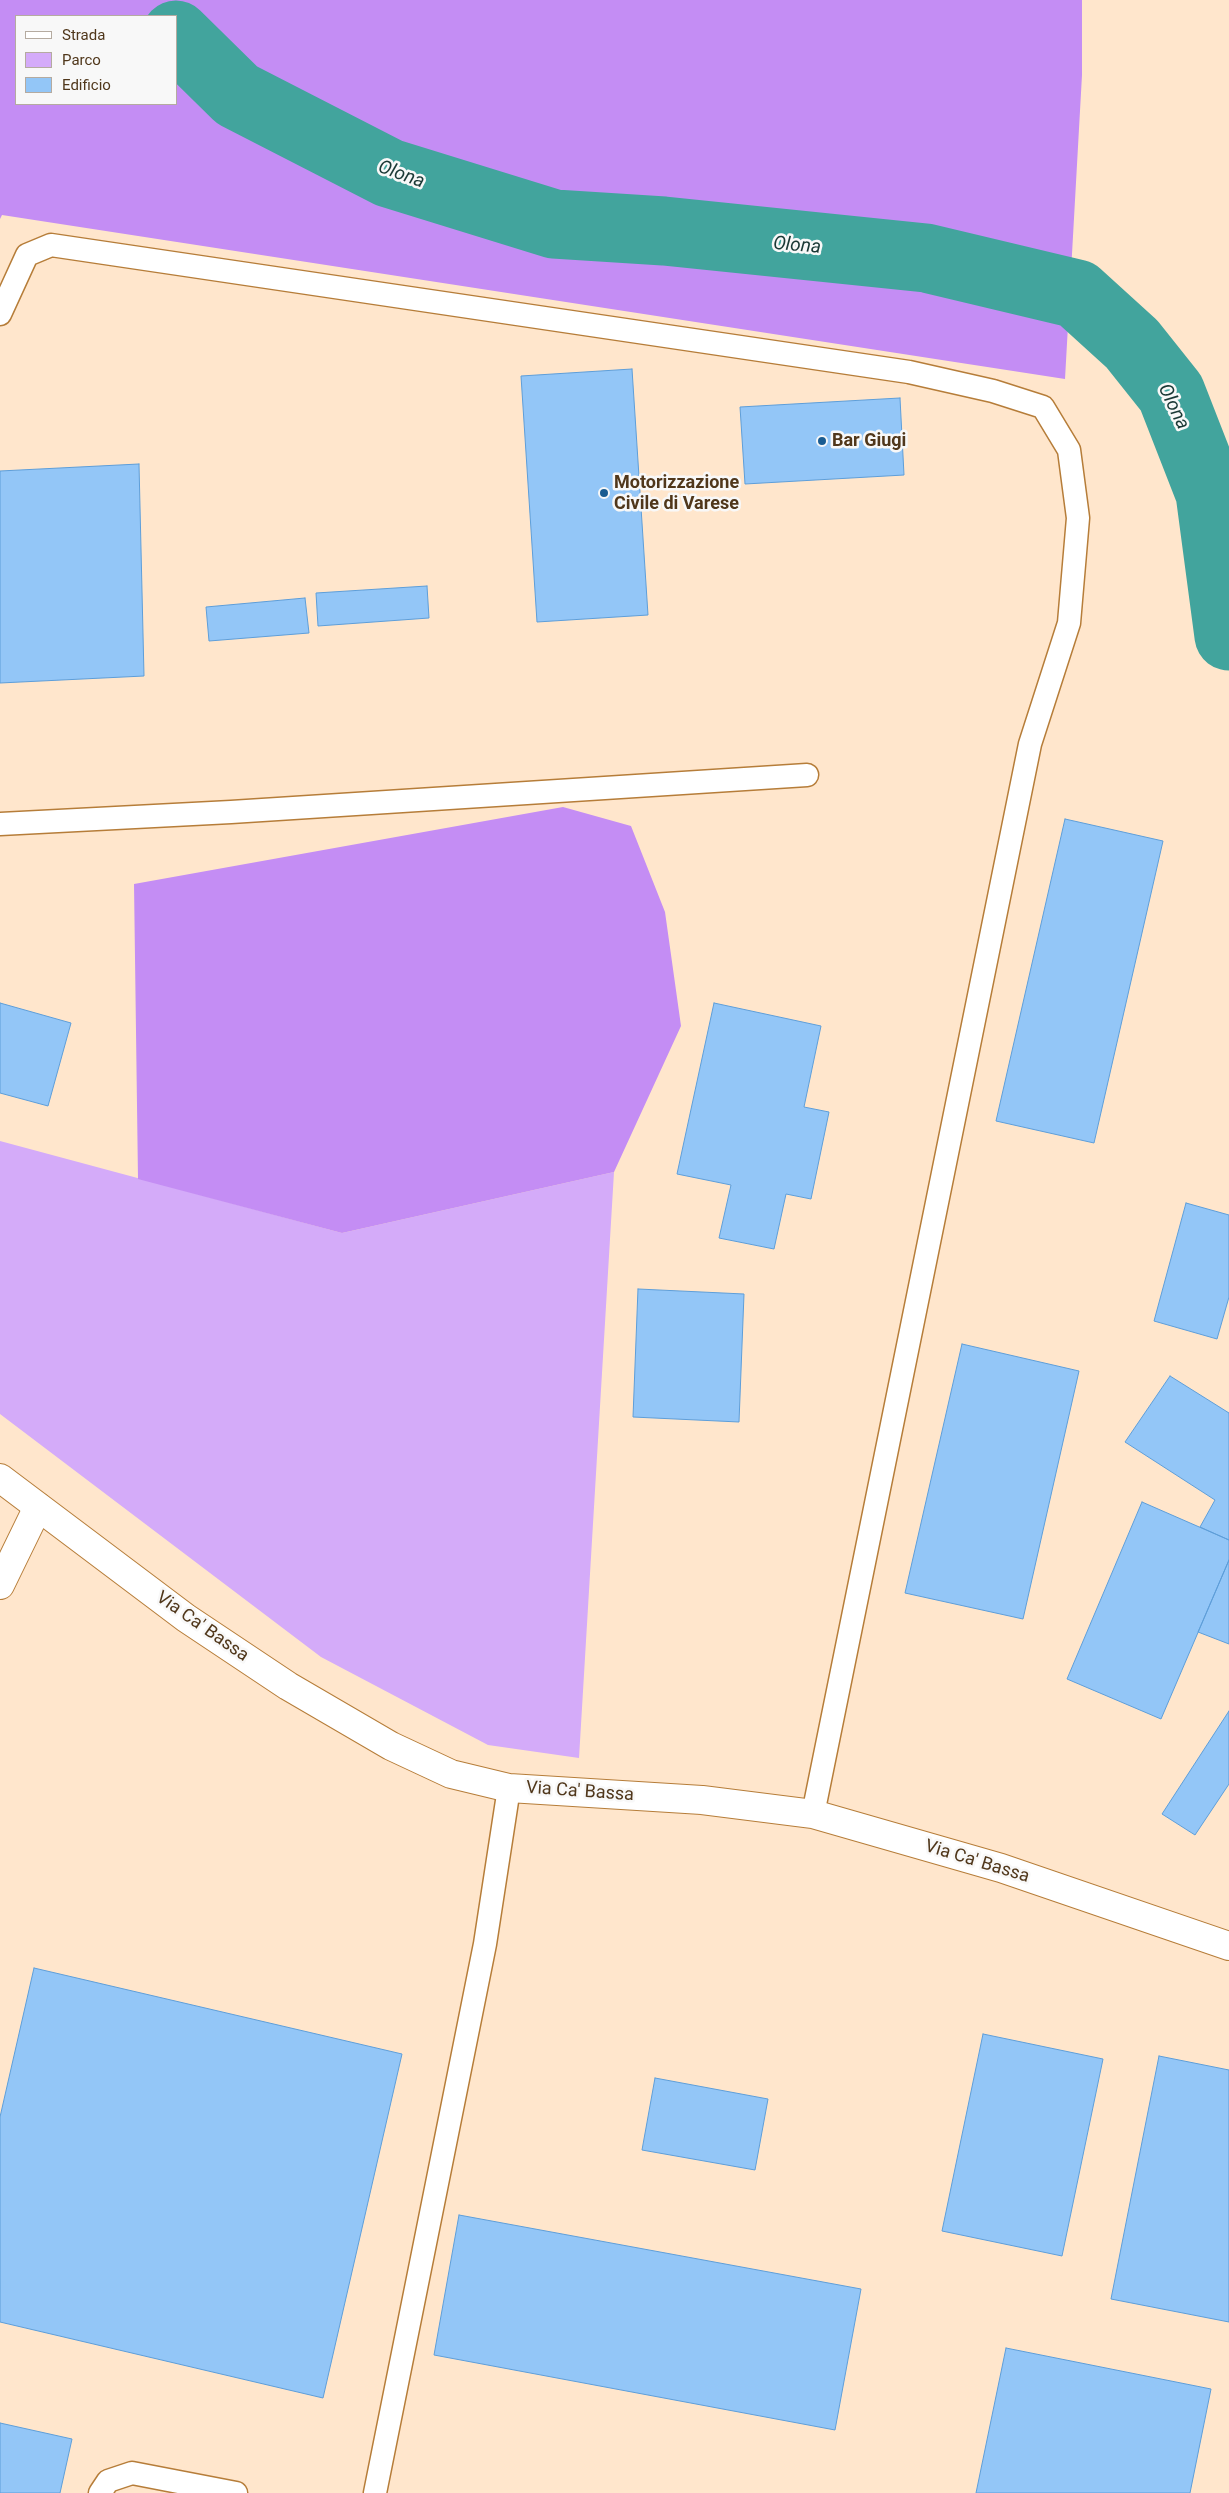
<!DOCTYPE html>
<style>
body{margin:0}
#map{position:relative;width:1229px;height:2493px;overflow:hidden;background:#ffe6cc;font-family:Roboto,sans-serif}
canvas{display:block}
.legend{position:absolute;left:15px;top:15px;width:162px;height:90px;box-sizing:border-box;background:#f8f8f8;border:1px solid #b5aba0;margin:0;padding:6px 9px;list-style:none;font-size:15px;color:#50371b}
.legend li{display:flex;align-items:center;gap:10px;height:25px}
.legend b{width:25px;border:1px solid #b5aba0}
</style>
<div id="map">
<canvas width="1229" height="2493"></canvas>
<ul class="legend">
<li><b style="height:6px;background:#fff"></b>Strada</li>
<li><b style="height:14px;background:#d4abf9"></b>Parco</li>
<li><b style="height:14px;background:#93c6f7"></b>Edificio</li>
</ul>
</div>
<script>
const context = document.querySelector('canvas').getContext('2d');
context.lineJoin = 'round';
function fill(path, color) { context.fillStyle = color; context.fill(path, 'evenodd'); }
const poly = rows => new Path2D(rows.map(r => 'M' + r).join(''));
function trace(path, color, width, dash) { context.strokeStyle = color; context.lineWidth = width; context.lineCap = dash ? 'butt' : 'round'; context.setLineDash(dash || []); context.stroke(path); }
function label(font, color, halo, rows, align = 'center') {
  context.font = font + ' Roboto,sans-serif'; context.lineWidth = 5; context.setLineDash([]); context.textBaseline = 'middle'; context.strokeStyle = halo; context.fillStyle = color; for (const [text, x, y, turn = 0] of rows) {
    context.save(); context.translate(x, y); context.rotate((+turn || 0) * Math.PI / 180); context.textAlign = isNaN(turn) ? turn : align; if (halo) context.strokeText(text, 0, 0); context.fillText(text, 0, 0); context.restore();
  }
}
const green = poly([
 [0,1141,342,1233,614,1172,579,1758,488,1745,321,1657,0,1414]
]);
const forest = poly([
 [0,0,1082,0,1082,75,1065,379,2,215,0,219],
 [176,16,176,104,16,104,16,16],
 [563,807,631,826,665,912,681,1026,614,1172,342,1233,138,1179,134,884]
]);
const river = poly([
 [176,35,237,95,389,173,554,224,664,231,926,258,1077,294,1132,344,1171,393,1210,493,1229,636]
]);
const building = poly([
 [632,369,648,615,537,622,521,376,632,369],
 [900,398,904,475,745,484,740,407,900,398],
 [139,464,144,676,0,683,0,471,139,464],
 [427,586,429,618,318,626,316,593,427,586],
 [305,598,309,633,209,641,206,607,305,598],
 [1065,819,1163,841,1094,1143,996,1121,1065,819],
 [0,1003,71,1023,48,1106,0,1093,0,1003],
 [714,1003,821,1026,804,1107,829,1112,811,1199,786,1194,774,1249,719,1238,731,1185,677,1174,714,1003],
 [1186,1203,1229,1215,1229,1297,1217,1339,1154,1321,1186,1203],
 [638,1289,744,1294,739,1422,633,1417,638,1289],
 [962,1344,1079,1371,1023,1619,905,1593,962,1344],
 [1170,1376,1229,1413,1229,1540,1200,1527,1215,1500,1125,1442,1170,1376],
 [1142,1502,1229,1540,1229,1560,1161,1719,1067,1679,1142,1502],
 [1229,1560,1229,1644,1198,1632,1229,1560],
 [1229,1711,1229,1784,1195,1835,1162,1814,1229,1711],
 [34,1968,402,2054,323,2398,0,2322,0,2117,34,1968],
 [983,2034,1103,2059,1062,2256,942,2231,983,2034],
 [1159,2056,1229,2070,1229,2322,1111,2299,1159,2056],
 [655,2078,768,2099,755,2170,642,2150,655,2078],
 [459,2215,861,2289,835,2430,434,2355,459,2215],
 [1006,2348,1211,2389,1190,2493,976,2493,1006,2348],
 [0,2423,72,2439,60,2493,0,2493,0,2423]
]);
const lane = poly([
 [0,314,27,255,51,245,909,372,993,391,1043,407,1069,450,1078,518,1069,623,1030,744,813,1814],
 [0,824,231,812,807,775],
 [100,2493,108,2481,132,2473,236,2493],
 [375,2493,485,1944,509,1788]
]);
const street = poly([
 [0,1585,38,1507]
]);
const secondary = poly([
 [0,1478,186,1618,288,1686,391,1746,451,1774,509,1788,702,1800,813,1814,1001,1868,1229,1946]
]);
const markers = [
 [822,441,5,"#1a5c91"],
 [604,493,5,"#1a5c91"]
];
const poiNames = [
 ["Bar Giugi",832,441],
 ["Motorizzazione",614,483],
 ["Civile di Varese",614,504]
];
const streetNames = [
 ["Via Ca' Bassa",202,1627,35],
 ["Via Ca' Bassa",580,1792,4],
 ["Via Ca' Bassa",977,1862,17]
];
const waterNames = [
 ["Olona",401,175,20],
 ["Olona",797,246,5],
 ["Olona",1173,407,64]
];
fill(green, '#d4abf9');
fill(forest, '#c48df4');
trace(river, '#42a49d', 69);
fill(building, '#93c6f7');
trace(building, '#5e9ed9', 1);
trace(lane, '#b67d39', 25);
trace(street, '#b67d39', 30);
trace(secondary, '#b67d39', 30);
trace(lane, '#fff', 22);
trace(street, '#fff', 28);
trace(secondary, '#fff', 28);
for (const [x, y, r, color] of markers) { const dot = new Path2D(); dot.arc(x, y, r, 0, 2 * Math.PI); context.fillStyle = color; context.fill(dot); trace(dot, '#f8f8f8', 2); }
label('bold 18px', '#50371b', '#f8f8f8', poiNames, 'left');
label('18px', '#50371b', '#f8f8f8', streetNames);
label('italic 19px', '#1a3835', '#f8f8f8', waterNames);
</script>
